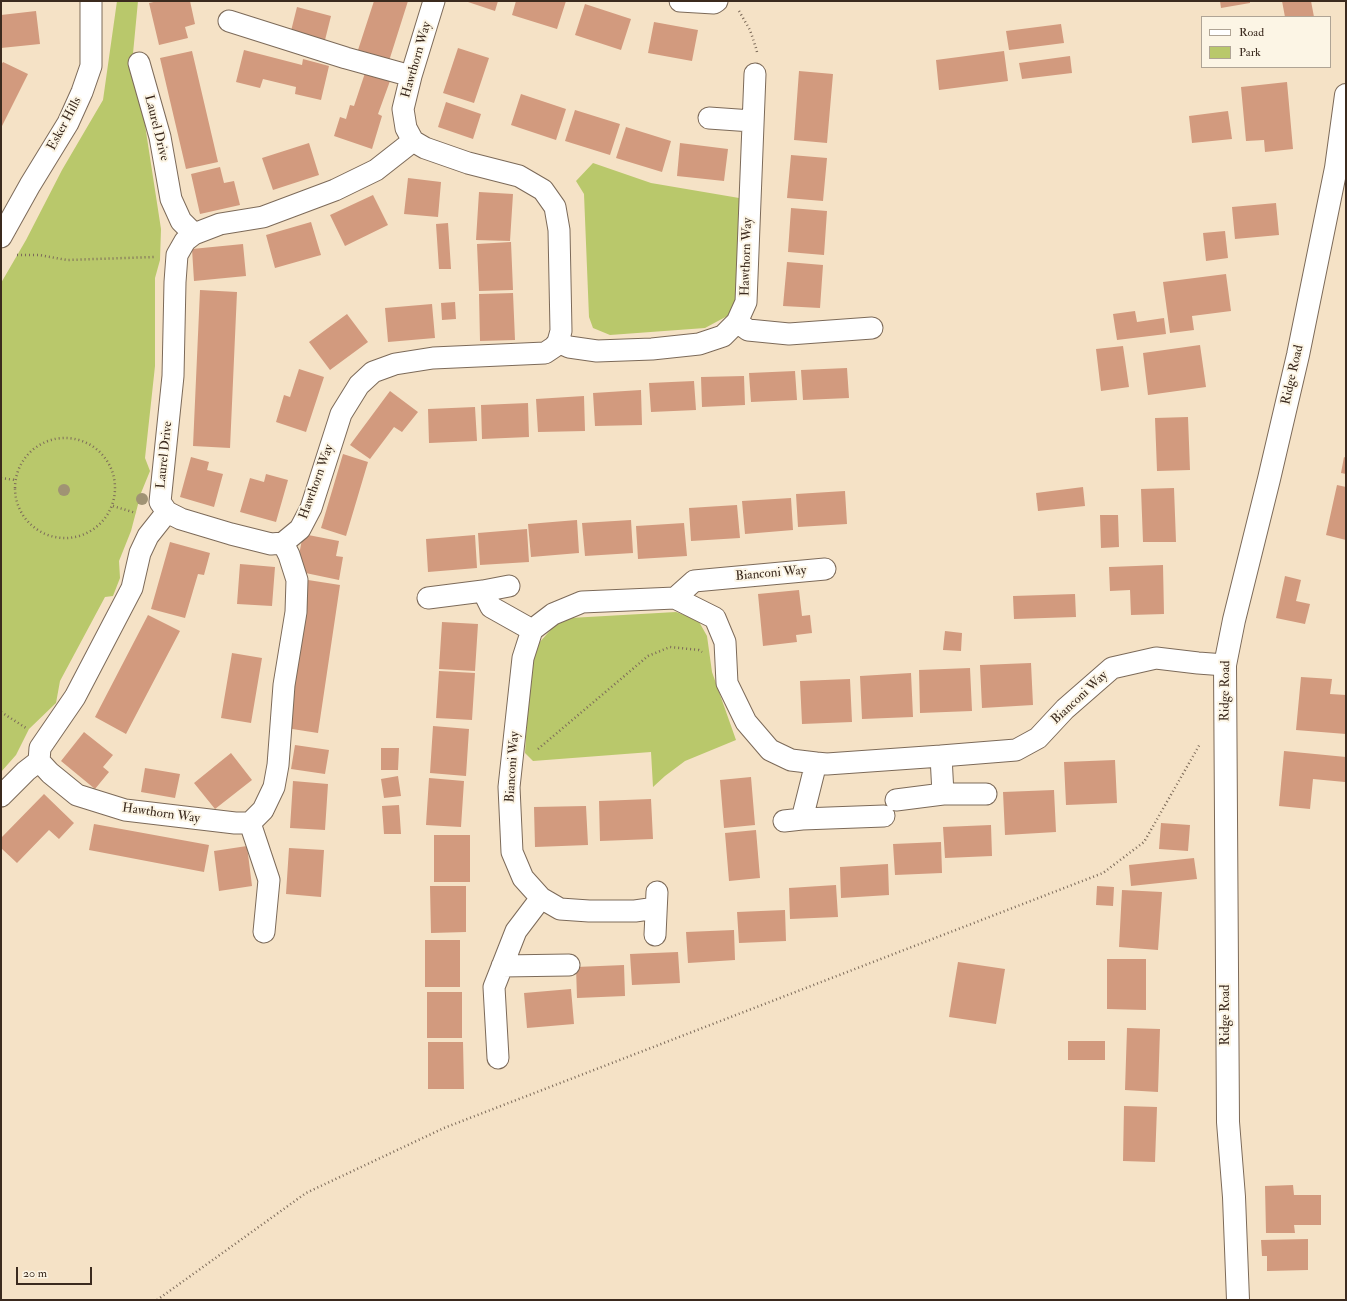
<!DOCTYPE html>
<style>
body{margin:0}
#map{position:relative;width:1347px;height:1301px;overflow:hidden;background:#f5e2c6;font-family:"IM FELL Double Pica",serif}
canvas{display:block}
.frame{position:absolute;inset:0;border:2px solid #3b2a1e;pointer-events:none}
.legend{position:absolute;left:1201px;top:16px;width:130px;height:52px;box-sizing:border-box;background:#fcf5e5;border:1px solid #afa495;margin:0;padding:5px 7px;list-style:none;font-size:12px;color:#3b2a1e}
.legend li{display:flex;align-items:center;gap:8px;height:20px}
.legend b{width:20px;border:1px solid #afa495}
.scale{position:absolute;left:16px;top:1267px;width:76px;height:18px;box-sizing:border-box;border:2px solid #3b2a1e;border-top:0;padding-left:5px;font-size:12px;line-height:14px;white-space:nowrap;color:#3b2a1e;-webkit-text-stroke:3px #fcf5e5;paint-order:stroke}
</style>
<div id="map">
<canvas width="1347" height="1301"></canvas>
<div class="frame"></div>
<ul class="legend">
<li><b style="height:5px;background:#fff"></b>Road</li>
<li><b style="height:11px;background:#b9c86b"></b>Park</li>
</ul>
<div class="scale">20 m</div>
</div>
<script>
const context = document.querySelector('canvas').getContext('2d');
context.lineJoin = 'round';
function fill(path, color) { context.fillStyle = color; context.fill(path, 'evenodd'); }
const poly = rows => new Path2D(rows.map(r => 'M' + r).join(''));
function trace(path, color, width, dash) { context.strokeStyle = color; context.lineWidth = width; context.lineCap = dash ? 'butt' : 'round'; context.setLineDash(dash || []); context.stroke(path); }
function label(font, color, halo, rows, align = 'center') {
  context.font = font + ' "IM FELL Double Pica",serif'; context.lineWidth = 4; context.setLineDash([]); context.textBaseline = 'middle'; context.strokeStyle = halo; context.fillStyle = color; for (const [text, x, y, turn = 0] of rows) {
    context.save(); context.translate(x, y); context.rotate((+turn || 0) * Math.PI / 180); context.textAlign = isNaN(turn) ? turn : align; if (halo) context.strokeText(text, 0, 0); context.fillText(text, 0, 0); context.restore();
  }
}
const green = poly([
 [117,1,138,1,132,64,143,112,161,229,160,260,155,278,155,366,145,458,150,471,141,493,131,531,119,561,120,578,113,596,105,597,60,681,56,703,29,729,16,755,1,772,1,283,26,240,62,170,103,100],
 [593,163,651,183,745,199,740,284,731,314,705,328,610,335,593,328,589,317,584,194,576,181],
 [676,612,698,620,707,636,712,672,736,740,685,761,665,776,653,787,651,752,533,761,525,753,530,669,538,644,555,625,570,618]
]);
const building = poly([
 [158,1,190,1,195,24,185,27,188,38,159,45,149,3],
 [374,1,408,1,389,61,358,50],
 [465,1,498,1,495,11],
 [516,1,566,1,557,29,512,15],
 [1220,1,1250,1,1250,3,1221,8],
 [1282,1,1311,1,1314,17,1285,17],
 [585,4,631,19,621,50,575,35],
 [297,7,331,16,325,40,291,31],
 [36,11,40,44,1,48,1,15],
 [654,22,698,30,692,61,648,53],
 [1061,24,1064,43,1009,50,1006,31],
 [458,48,489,58,474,103,443,93],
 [244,50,302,65,303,59,329,66,321,100,295,94,296,87,263,79,260,88,236,82],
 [192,51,218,162,186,169,160,58],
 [1004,51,1008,81,939,90,936,60],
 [1070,56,1072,73,1022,79,1019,63],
 [3,62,28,74,1,128,1,65],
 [799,71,833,74,827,143,794,140],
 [365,73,390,81,378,114,382,116,372,149,334,136,340,117,346,119,350,105,354,106],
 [1287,82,1293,149,1265,152,1264,140,1246,141,1241,87],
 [521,94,566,109,556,140,511,125],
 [446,102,481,114,473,139,438,127],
 [575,110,620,124,610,155,565,141],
 [1228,111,1232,139,1192,143,1189,116],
 [626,127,671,141,662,172,616,158],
 [309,143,319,175,273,190,262,158],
 [680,143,728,149,724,181,677,176],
 [791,155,827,158,823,201,787,198],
 [220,167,224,183,234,181,240,205,200,214,191,174],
 [408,178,441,182,438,217,404,214],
 [479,192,513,194,510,241,476,240],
 [373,195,388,225,345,246,330,215],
 [1276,203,1279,235,1235,239,1232,207],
 [791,208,827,211,824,255,788,252],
 [311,222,321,255,275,268,266,235],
 [448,223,451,269,439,269,436,224],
 [1225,231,1228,258,1206,261,1203,233],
 [511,242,513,290,479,291,477,244],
 [243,244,246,276,194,281,192,249],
 [787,262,823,265,820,308,783,306],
 [1226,274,1231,311,1192,316,1194,330,1170,333,1163,282],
 [200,290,237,292,230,448,193,446],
 [513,293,515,340,480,341,479,294],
 [455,302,456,319,442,320,441,303],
 [432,304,435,338,388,342,385,308],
 [1135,311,1137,322,1164,318,1166,334,1117,340,1113,314],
 [347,314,368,342,330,370,309,342],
 [1200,345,1206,387,1148,395,1143,353],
 [1123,346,1129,387,1101,391,1096,349],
 [847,368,849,398,803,400,801,370],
 [299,369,324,377,306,432,276,422,284,395,290,397],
 [795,371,797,400,751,402,749,373],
 [744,376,745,405,702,407,701,377],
 [694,381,696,410,651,412,649,383],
 [641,390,642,425,595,426,593,393],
 [390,391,418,412,402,432,394,427,370,459,350,445],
 [584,396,585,431,538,432,536,399],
 [528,403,529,437,482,439,481,405],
 [475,407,477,441,429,443,428,409],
 [1188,417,1190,470,1157,471,1155,418],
 [343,454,368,462,346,536,321,528],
 [191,457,209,462,207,470,223,474,214,507,180,497],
 [1344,457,1346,458,1346,474,1341,473],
 [266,474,288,480,276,522,240,512,250,478,264,482],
 [1337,485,1346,487,1346,540,1326,535],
 [1083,487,1085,506,1038,511,1036,493],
 [1174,488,1176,542,1143,542,1141,489],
 [845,491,847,524,798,527,796,494],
 [791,498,793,530,745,534,742,501],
 [737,505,740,538,691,541,689,508],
 [1100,515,1118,515,1119,547,1101,548],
 [577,520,579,553,531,557,528,524],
 [631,520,633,553,585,556,582,523],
 [684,523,687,556,638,559,636,526],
 [527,529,529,562,480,565,478,533],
 [303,534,339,541,336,556,343,557,339,580,296,571],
 [475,535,477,568,428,572,426,539],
 [170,542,210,553,204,575,198,574,185,618,151,609],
 [240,564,275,567,272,606,237,604],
 [1163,565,1164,614,1131,615,1130,590,1110,591,1109,567],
 [1285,576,1301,580,1296,601,1310,604,1305,624,1276,618],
 [308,580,340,585,318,733,286,728],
 [799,590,802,616,810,615,812,633,796,635,797,642,763,646,758,594],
 [1075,594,1076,617,1014,619,1013,596],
 [148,615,180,631,126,734,95,717],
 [442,622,478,624,475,671,439,669],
 [945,631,962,633,961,651,943,650],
 [232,653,262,658,251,723,221,718],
 [1031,663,1033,705,982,708,980,665],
 [970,668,972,711,920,713,919,670],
 [439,671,475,673,472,720,436,718],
 [911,673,913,717,862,719,860,676],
 [1301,677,1332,679,1330,694,1346,695,1346,734,1296,730],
 [850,679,852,722,802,724,800,681],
 [433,726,469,729,466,776,430,773],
 [84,732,113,755,103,767,109,772,95,789,61,761],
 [295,745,329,750,325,774,291,769],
 [381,748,399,748,398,770,381,770],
 [1284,751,1346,757,1345,782,1313,779,1310,809,1279,806],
 [231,753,252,780,215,809,194,783],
 [1115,760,1117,803,1066,805,1064,762],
 [145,768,180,774,175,798,141,792],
 [398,776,401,796,384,798,381,779],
 [751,777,755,825,724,828,720,780],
 [429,778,464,781,461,827,426,825],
 [293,781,328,784,325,830,290,828],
 [1054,790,1056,832,1005,835,1003,792],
 [44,794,74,823,59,839,49,830,17,863,1,848,1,838],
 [651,799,653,839,600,841,599,801],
 [399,805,401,834,384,834,382,806],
 [586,806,588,845,535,847,534,807],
 [1161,823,1190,825,1188,851,1159,849],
 [94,824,209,845,204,872,89,850],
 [991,825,992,856,945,858,943,827],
 [756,830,760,878,729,881,725,833],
 [434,835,470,835,470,882,434,882],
 [941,842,942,873,895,875,893,844],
 [247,846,252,886,219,891,214,851],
 [289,848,324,850,321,897,286,894],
 [1194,858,1197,879,1131,886,1129,865],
 [888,864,889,895,841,898,840,867],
 [836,885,838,917,790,919,789,888],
 [430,886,466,886,466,932,431,933],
 [1097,886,1114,887,1113,906,1096,905],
 [1122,890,1162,892,1158,950,1119,947],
 [785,910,786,941,739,943,737,912],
 [734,930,735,960,688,963,686,932],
 [425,940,460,940,460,987,425,987],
 [678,952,680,983,632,985,630,954],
 [1107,959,1146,959,1146,1010,1107,1009],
 [958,962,1005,969,996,1024,949,1017],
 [624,965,625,996,577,998,576,967],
 [571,989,574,1024,527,1028,524,993],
 [427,992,462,992,462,1038,427,1038],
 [1127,1028,1160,1029,1158,1092,1125,1090],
 [1068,1041,1105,1041,1105,1060,1068,1060],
 [428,1042,463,1042,464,1089,428,1089],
 [1124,1106,1157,1107,1155,1162,1123,1161],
 [1293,1185,1294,1195,1321,1195,1321,1225,1294,1225,1295,1233,1266,1233,1265,1186],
 [1308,1239,1308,1270,1267,1271,1267,1256,1262,1256,1261,1240]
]);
const path = poly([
 [739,11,750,30,756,48,757,52],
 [17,255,39,255,67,260,154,257],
 '15 488a50 50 0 1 1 100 0a50 50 0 1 1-100 0Z',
 [1,478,15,480],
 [113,506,136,513],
 [1,712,26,728],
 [538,749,648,656,670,647,699,650,702,652],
 [157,1300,306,1193,444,1128,1103,873,1144,842,1200,744]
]);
const minor = poly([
 [434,1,411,76,403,109,406,128,413,141,425,148,468,163,519,176,543,190,555,207,559,230,561,331,558,342],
 [680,1,714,3,717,1],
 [229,21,346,58,411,76],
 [139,63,160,137,171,199,181,221,194,234],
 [709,118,752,121],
 [1,237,30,185,68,123,82,92,91,66,91,1],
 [737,322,748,330,789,334,872,328],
 [167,512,181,519,231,534,271,544,283,543],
 [283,543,300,529,311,508,341,414,359,385,373,372,395,364,433,358,545,353,554,347,558,342,569,347,597,351,652,349,699,344,723,336,737,322,746,302,755,74],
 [483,591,491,607,532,630],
 [428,598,483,591,509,586],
 [675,598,715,618,725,642,727,683,746,722,770,750,791,760,816,763,802,819,784,821],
 [941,756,1016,750,1038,738,1065,709,1112,668,1156,658,1198,663,1225,665],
 [39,761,40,748,75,697,132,588,140,553,148,536,167,512,160,502,173,376,175,282,177,255,185,241,194,234,220,224,263,217,335,190,376,170,413,141],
 [39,761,50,773,77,795,125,810,235,823,250,823,263,810,274,787,278,765,284,685,296,612,297,580,289,555,283,543],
 [816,763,827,764,941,756,943,794,896,800],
 [943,794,986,794],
 [1,796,26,771,39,761],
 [802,819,884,816],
 [250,823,269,880,264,932],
 [656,908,635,911,589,911,560,909,541,898,523,878,512,852,509,787,523,658,532,630,553,614,582,602,675,598,694,581,825,569],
 [655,935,657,892],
 [502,966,569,965],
 [498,1058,494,987,516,931,541,898]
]);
const tertiary = poly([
 [1238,1300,1234,1197,1228,1122,1225,665,1234,620,1269,479,1298,355,1336,168,1346,95]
]);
const trees = [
 [64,490],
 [142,499]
];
const streetNames = [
 ["Hawthorn Way",417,60,-74],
 ["Esker Hills",65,124,-62],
 ["Laurel Drive",156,128,76],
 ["Hawthorn Way",747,257,-88],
 ["Ridge Road",1293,375,-77],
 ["Laurel Drive",165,455,-84],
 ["Hawthorn Way",317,482,-70],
 ["Bianconi Way",771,574,-5],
 ["Ridge Road",1226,691,-89],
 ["Bianconi Way",1080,698,-43],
 ["Bianconi Way",513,767,-86],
 ["Hawthorn Way",161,814,8],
 ["Ridge Road",1226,1015,-90]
];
fill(green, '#b9c86b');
fill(building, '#d29a7e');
trace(minor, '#7c6a59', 23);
trace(tertiary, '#7c6a59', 24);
trace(path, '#7c6a59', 2.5, [1, 3]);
trace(minor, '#fff', 21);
trace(tertiary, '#fff', 22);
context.fillStyle = '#a09374';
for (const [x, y] of trees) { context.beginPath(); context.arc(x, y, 6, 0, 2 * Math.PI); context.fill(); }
label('13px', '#3b2a1e', '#fcf5e5', streetNames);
</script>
